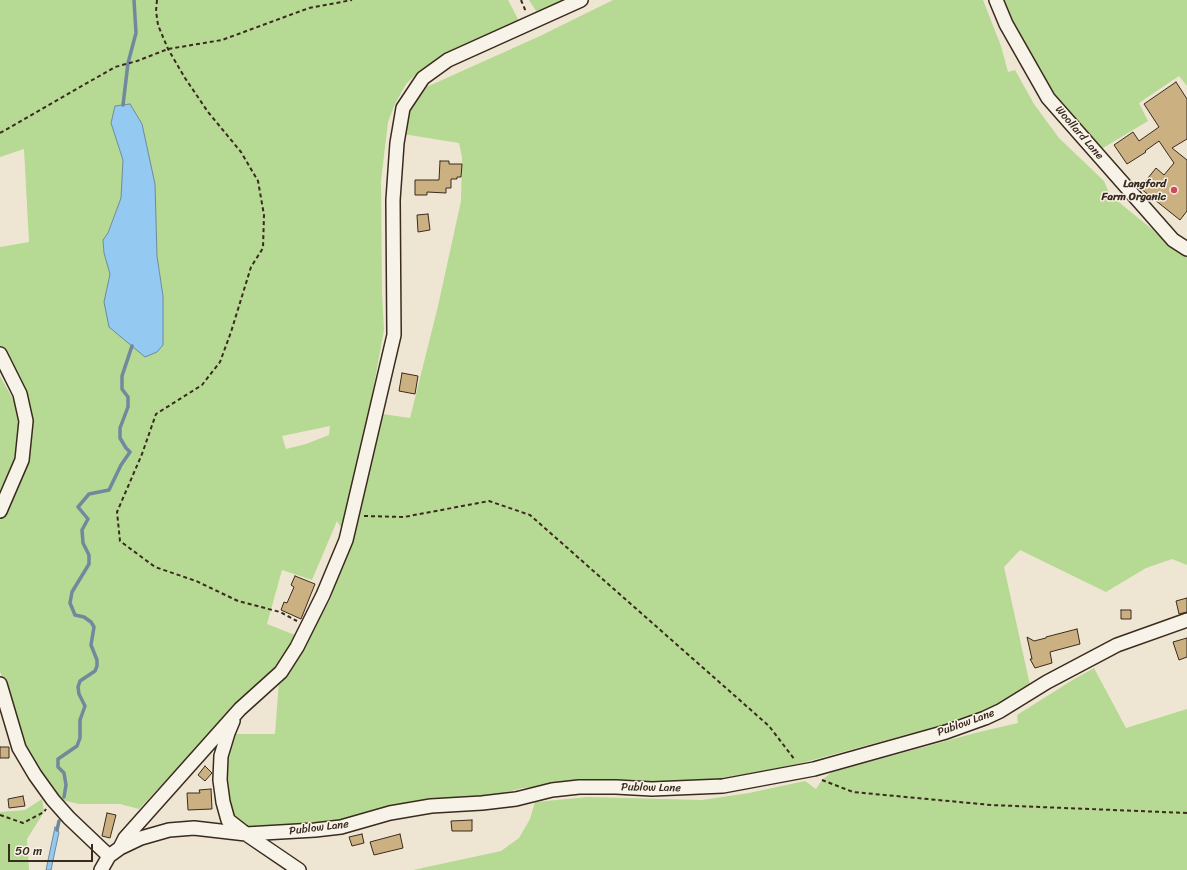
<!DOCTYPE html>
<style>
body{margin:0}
#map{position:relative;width:1187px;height:870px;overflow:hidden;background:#eee6d3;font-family:Sriracha,sans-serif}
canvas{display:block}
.scale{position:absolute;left:8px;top:844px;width:85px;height:18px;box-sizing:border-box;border:2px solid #3b2a1e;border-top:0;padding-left:5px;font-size:12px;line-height:14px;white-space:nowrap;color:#3b2a1e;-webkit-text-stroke:3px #f7f3e8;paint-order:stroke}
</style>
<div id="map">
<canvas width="1187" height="870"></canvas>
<div class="scale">50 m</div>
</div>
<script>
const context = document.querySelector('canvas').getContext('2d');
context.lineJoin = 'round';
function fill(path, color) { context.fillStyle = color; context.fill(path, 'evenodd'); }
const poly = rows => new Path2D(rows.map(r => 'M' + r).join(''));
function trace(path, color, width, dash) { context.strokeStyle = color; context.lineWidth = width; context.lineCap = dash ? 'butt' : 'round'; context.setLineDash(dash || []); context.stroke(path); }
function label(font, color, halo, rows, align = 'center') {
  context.font = font + ' Sriracha,sans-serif'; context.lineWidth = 3; context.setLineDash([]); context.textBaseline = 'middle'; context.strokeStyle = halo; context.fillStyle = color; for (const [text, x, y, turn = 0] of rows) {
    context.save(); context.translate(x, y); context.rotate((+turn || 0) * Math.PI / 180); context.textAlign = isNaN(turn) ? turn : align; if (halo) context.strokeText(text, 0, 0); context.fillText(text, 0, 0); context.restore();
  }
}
const green = poly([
 [0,0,508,0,519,21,439,58,420,70,406,84,395,104,388,122,381,181,382,292,384,330,369,412,410,418,438,306,461,201,462,157,459,143,403,134,408,111,422,89,540,36,613,0,983,0,1001,46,1008,72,1015,70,1034,104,1059,138,1104,181,1110,195,1169,243,1187,255,1187,565,1172,559,1146,568,1106,592,1020,550,1004,567,1030,685,992,708,950,723,798,764,719,782,657,785,592,782,523,788,479,799,339,822,246,828,233,818,225,794,223,768,232,734,275,734,279,681,293,666,330,600,350,542,337,521,312,580,282,570,267,624,295,635,276,670,241,700,139,809,120,804,79,804,62,800,31,763,22,745,11,694,0,672,0,520,25,470,29,454,25,393,0,346,0,247,29,242,24,149,0,157],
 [130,104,157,256,163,296,104,302,110,273,104,253,103,241,108,233,121,198,123,160,111,123,115,106],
 [330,426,329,435,306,444,286,449,282,436],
 [529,0,565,0,548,8,536,11],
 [1002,0,1187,0,1187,86,1179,76,1139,103,1148,121,1098,151,1051,93,1010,22],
 [0,376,14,401,19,424,15,456,0,491],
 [1094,668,1126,728,1187,709,1187,870,413,870,501,851,519,838,530,819,535,802,588,797,702,800,749,793,805,781,816,789,822,780,832,772,979,732,1018,723,1017,715,1071,681],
 [42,799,44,812,27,839,29,870,0,870,0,812,25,810]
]);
const water = poly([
 [130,104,142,124,155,184,157,256,163,296,163,345,157,352,145,357,109,327,104,302,110,274,104,253,103,240,108,233,121,198,123,160,111,123,115,106,130,104],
 [55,827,59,832,51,870,46,870,55,827]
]);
const stream = poly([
 [123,105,128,63,136,33,134,0],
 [64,797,66,785,64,773,58,767,58,759,77,746,80,738,80,720,85,706,79,694,78,687,80,681,95,671,97,666,97,660,91,645,94,627,91,622,84,617,75,615,70,603,72,592,89,564,89,555,83,543,82,530,88,519,78,507,89,494,109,490,121,465,130,452,126,448,120,438,120,428,128,407,128,397,122,389,122,376,132,346],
 [57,830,59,821]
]);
const building = poly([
 [1176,82,1187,99,1187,139,1172,148,1187,160,1187,211,1180,220,1140,188,1156,168,1164,175,1174,163,1159,141,1145,151,1146,152,1127,164,1114,145,1133,132,1139,141,1159,127,1144,104,1176,82],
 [440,161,449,161,449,164,462,164,461,177,457,177,457,179,451,179,451,188,446,188,446,193,427,192,427,195,415,195,415,180,439,180,440,161],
 [428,214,430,230,418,232,417,215,428,214],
 [402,373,418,376,415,394,399,391,402,373],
 [295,576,315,584,301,619,281,610,284,602,287,603,294,587,291,585,295,576],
 [1187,598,1187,612,1179,614,1176,601,1187,598],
 [1121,610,1131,610,1131,619,1121,619,1121,610],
 [1077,629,1080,644,1050,652,1052,663,1035,668,1030,659,1032,659,1027,637,1034,641,1046,638,1046,637,1077,629],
 [1187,638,1187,657,1179,660,1173,642,1187,638],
 [0,747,9,747,9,758,0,758,0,747],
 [205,766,212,773,205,781,198,775,205,766],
 [211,789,212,809,188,810,187,793,200,793,199,790,211,789],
 [23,796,25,806,9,808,8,799,23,796],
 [107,813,116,815,110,838,102,836,107,813],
 [472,820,472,831,452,831,451,821,472,820],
 [362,834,364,843,352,846,349,837,362,834],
 [400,834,403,848,374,855,370,842,400,834]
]);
const path = poly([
 [157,0,156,11,158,25,168,49,185,78,208,112,241,152,258,181,264,215,263,248,251,267,231,332,220,362,202,385,156,414,142,454,117,512,120,541,155,567,196,581,238,601,280,612,297,621],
 [521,0,526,12],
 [0,133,115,67,137,61,168,49,222,40,309,8,352,0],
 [364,516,404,517,489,501,530,515,769,726,795,760],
 [822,780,853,792,991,805,1187,813],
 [0,815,23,823,44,812,46,809]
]);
const minor = poly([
 [996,0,1006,24,1048,98,1173,240,1187,249],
 [0,354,20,394,26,421,22,460,0,511],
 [0,684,19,748,35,775,53,800,69,818,109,856],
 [233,721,228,733,221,756,220,780,223,802,228,820,246,834,299,870],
 [120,848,125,838,240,709,281,672,297,647,323,595,346,540,394,335,393,200,397,143,403,108,423,78,448,60,581,0],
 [101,870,109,856,120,848,141,838,169,830,194,828,246,834,315,830,341,827,390,813,431,806,482,803,516,799,552,790,579,787,616,787,652,789,723,786,814,769,946,732,985,718,1000,711,1047,682,1117,645,1187,620]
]);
const markers = [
 [1174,190,4,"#d1495b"]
];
const streetNames = [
 ["Woollard Lane",1079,133,49],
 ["Publow Lane",966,723,-20],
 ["Publow Lane",651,788,1],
 ["Publow Lane",319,828,-7]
];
const poiNames = [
 ["Langford",1166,184],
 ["Farm Organic",1166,197]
];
fill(green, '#b6d994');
fill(water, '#94c9f2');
trace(water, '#70899d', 1);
trace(stream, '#70899d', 3.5);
fill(building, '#cbb081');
trace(building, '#3b2a1e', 1);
trace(minor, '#3b2a1e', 16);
trace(path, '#3b2a1e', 2, [4, 3]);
trace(minor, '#f7f3e8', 13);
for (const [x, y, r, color] of markers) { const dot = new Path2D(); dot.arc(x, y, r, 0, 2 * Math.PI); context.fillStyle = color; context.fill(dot); trace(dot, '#f7f3e8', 1.5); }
label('11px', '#3b2a1e', '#f7f3e8', streetNames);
label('bold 11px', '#3b2a1e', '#f7f3e8', poiNames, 'right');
</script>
